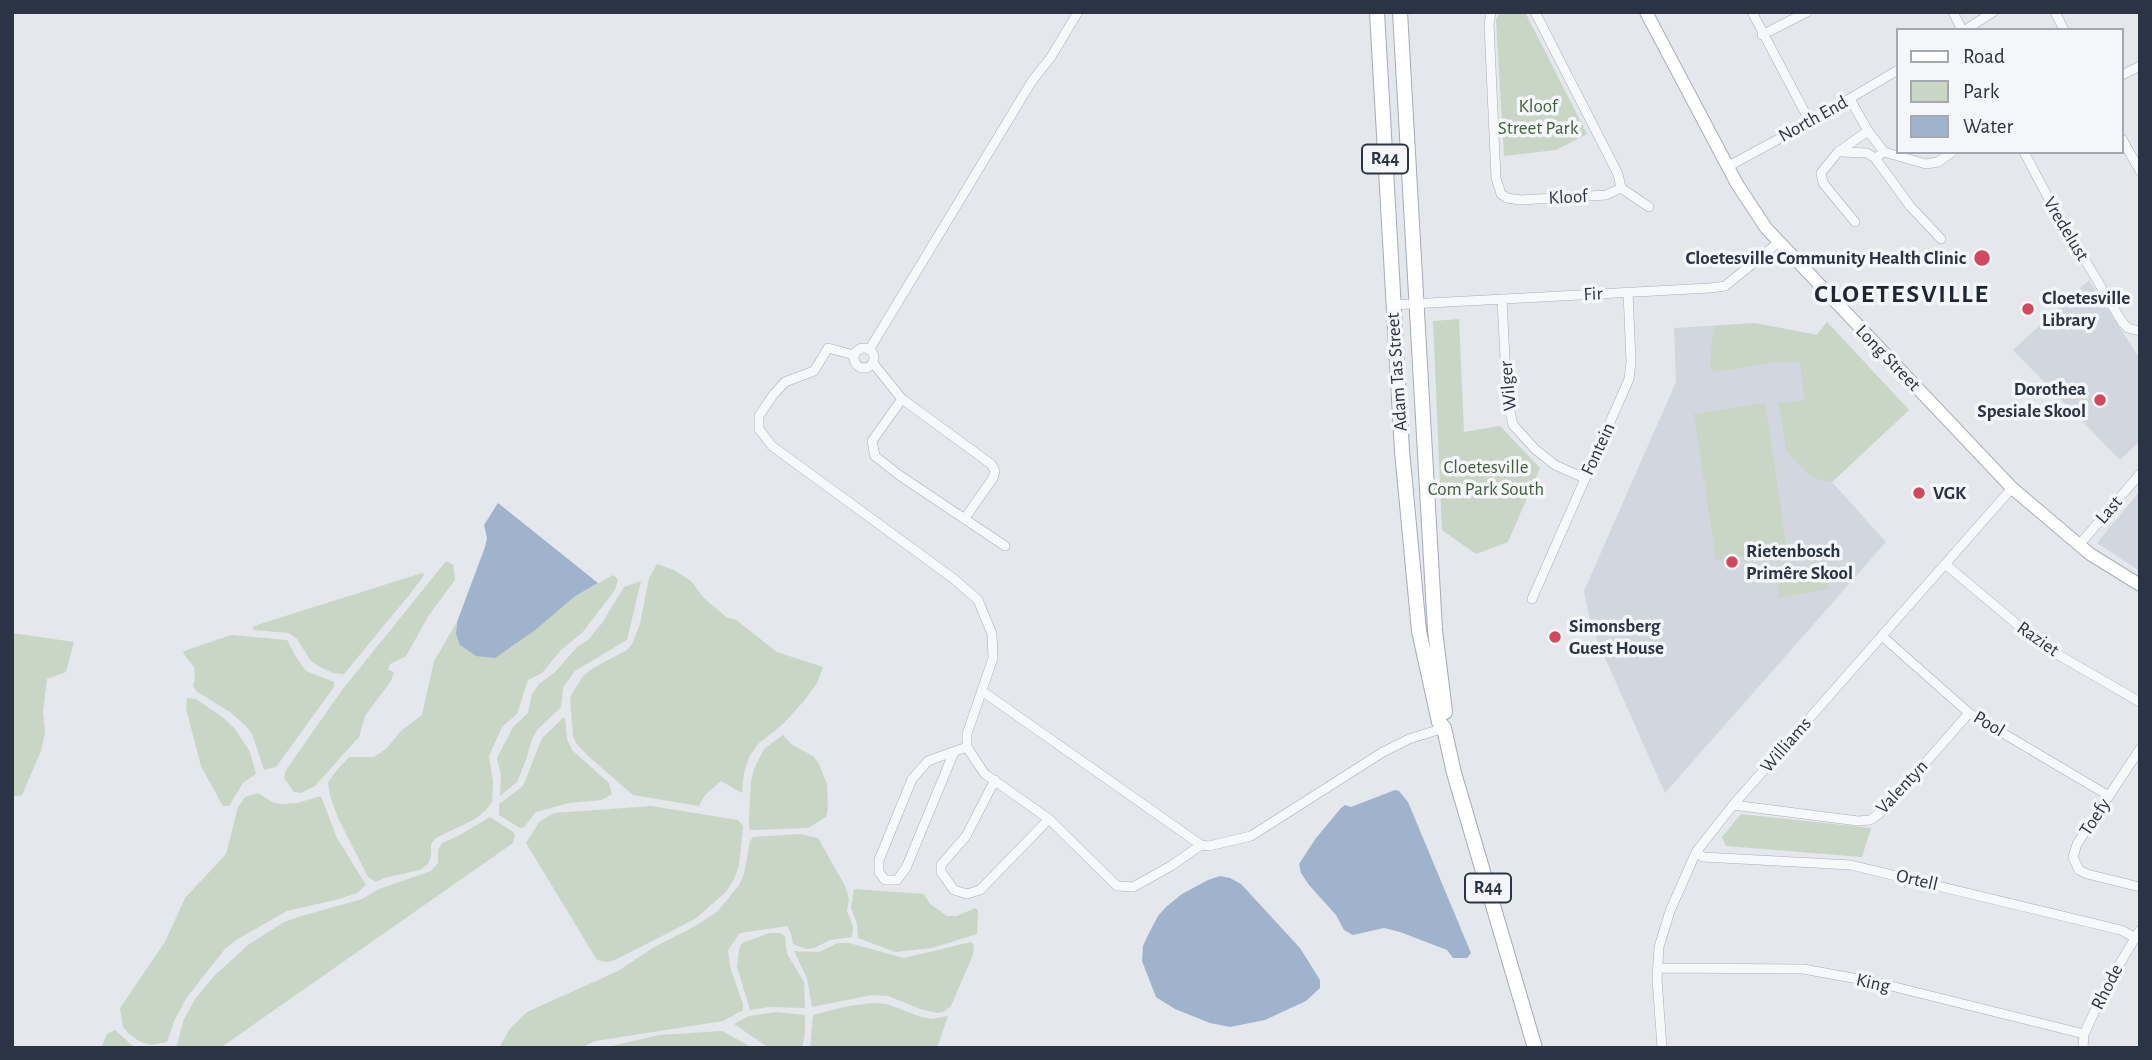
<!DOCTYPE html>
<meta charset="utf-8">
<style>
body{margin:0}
#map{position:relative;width:2152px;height:1060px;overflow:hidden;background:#e4e7ec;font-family:"Alegreya Sans",sans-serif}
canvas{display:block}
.frame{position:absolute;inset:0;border:14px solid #2b3445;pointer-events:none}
.legend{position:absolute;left:1896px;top:28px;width:228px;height:126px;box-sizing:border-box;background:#f4f6f9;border:2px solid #a4a8b1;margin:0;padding:9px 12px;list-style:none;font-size:21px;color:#2b3445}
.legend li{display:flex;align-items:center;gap:14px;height:35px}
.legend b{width:35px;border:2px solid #a4a8b1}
</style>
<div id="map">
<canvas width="2152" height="1060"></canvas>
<div class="frame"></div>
<ul class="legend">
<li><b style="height:9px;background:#fff"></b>Road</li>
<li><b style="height:19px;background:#c9d6c5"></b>Park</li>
<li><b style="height:19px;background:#9fb4cc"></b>Water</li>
</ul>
</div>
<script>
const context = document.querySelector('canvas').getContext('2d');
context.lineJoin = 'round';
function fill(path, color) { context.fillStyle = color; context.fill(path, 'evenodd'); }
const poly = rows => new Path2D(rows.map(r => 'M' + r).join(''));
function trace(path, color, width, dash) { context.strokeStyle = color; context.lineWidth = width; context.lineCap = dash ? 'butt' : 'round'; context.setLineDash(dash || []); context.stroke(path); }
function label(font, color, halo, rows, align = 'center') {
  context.font = font + ' "Alegreya Sans",sans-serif'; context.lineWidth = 7; context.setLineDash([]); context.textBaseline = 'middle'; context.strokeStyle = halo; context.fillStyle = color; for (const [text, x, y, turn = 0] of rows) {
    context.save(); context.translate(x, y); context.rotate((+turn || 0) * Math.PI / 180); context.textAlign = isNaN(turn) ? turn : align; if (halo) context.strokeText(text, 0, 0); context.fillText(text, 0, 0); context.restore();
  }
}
const built = poly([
 [2089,280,2140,359,2140,441,2120,460,2013,350],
 [1827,322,1909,410,1832,482,1886,542,1665,793,1591,626,1584,591,1676,382,1674,328,1754,323,1817,335],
 [2140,491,2140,571,2097,543]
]);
const green = poly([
 [1500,12,1525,12,1587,134,1556,150,1504,156,1496,20],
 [1459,319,1464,432,1500,426,1540,468,1508,542,1476,554,1442,530,1433,321],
 [1827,322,1909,410,1832,482,1812,478,1787,452,1778,403,1805,400,1800,362,1775,362,1716,372,1710,369,1713,326,1754,323,1817,335],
 [1765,403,1787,550,1716,560,1694,414],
 [446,561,453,565,455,580,429,615,406,656,390,664,388,670,394,672,391,681,365,716,359,737,315,786,301,793,294,792,284,778,286,770,342,690],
 [657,564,674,570,691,581,704,598,726,617,736,620,777,652,823,667,817,683,804,701,783,724,758,744,749,757,744,773,742,793,721,781,705,795,699,806,633,795,588,756,576,743,573,736,570,697,576,687,583,676,593,668,627,650,632,644,640,624,649,578],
 [1825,564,1829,589,1779,598,1774,573],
 [422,573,424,575,422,578,410,594,344,674,333,673,318,666,311,661,297,639,289,633,253,630,253,627,260,624],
 [613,575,618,579,615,590,582,633,561,650,542,673,528,680,517,714,502,727,489,756,493,781,492,802,486,810,475,819,436,838,431,844,431,856,428,864,420,870,384,878,376,882,368,877,338,818,330,796,328,782,337,770,349,757,374,757,387,748,401,731,422,715,434,661,457,622,456,634,461,645,476,656,513,646,574,597],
 [641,581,627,640,575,671,563,688,561,707,537,730,532,739,526,760,517,782,500,796,501,775,497,758,513,727,528,713,532,694,539,684,555,672,578,646,588,640,602,623,624,587],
 [12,633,74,642,66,672,47,679,43,712,45,732,41,751,22,795,18,796,12,796],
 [231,635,287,640,296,657,306,671,334,682,334,687,276,767,264,770,253,736,246,726,230,712,196,691,193,686,195,678,194,667,183,653,184,651],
 [187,698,196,699,225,719,235,729,250,752,256,774,243,783,229,806,223,806,201,766,186,708],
 [563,718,565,718,567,739,572,750,609,783,612,794,602,800,569,803,536,812,524,827,520,828,499,815,499,804,523,786,542,738],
 [783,735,791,744,813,756,819,764,827,784,828,809,826,817,808,828,753,830,749,829,749,819,751,781,754,769,764,749],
 [258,793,274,803,283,804,297,803,321,796,337,838,366,885,357,893,339,899,287,911,236,940,225,949,187,997,175,1019,167,1042,150,1045,139,1041,130,1035,123,1027,120,1008,165,942,185,898,226,854,238,807,245,797],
 [651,806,738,820,743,826,739,866,734,879,726,892,695,919,615,960,607,962,597,960,526,843,539,822,554,813],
 [1741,814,1871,828,1862,857,1726,846,1722,837],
 [490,817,512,831,515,835,513,843,220,1048,176,1048,184,1019,195,999,214,976,248,945,284,922,298,917,362,899,379,889,431,871,438,863,438,850,442,843,458,836],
 [800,834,818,838,845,886,849,899,847,911,853,926,852,937,830,940,814,948,806,949,793,944,791,934,787,926,740,933,728,950,730,967,743,1004,743,1010,723,1021,595,1041,581,1048,499,1048,509,1030,527,1012,618,971,651,949,697,925,718,911,739,885,744,874,750,841,753,837],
 [854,889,924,894,930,904,947,916,957,916,975,908,978,910,978,915,977,934,932,948,895,952,858,938,857,924,851,908],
 [769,933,780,933,785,936,787,954,804,982,805,1008,769,1007,750,1010,737,967,739,949,742,943],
 [971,942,974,945,973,955,951,1006,945,1011,938,1013,920,1009,888,996,872,995,812,1007,807,978,794,951,819,952,838,943,849,943,904,958],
 [873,1003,887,1004,921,1017,932,1019,948,1016,937,1048,810,1048,813,1015,848,1006],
 [776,1012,805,1015,805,1033,802,1048,769,1048,734,1024,749,1016],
 [115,1030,133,1046,137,1048,101,1048,107,1034],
 [722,1031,753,1048,603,1048,659,1035]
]);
const water = poly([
 [498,503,598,583,574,597,534,631,495,658,476,656,460,645,456,634,457,622,485,547,487,538,484,525],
 [1395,790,1399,791,1408,802,1471,953,1467,958,1453,958,1447,950,1400,932,1384,928,1353,935,1344,930,1336,915,1309,885,1301,873,1299,864,1316,838,1341,808,1345,805,1351,807],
 [1220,876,1230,878,1241,884,1300,948,1320,980,1320,988,1306,1001,1265,1020,1230,1027,1210,1023,1175,1009,1156,997,1142,961,1143,946,1147,937,1158,916,1166,907,1182,894,1208,880]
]);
const street = poly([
 [1491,12,1489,24,1496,178,1501,194,1507,198,1520,200,1606,195,1621,188,1618,174,1535,12],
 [1752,12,1810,122],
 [1953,12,1962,30],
 [2055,12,2064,30],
 [1965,30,1993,12],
 [1762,35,1807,12],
 [2122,75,2140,66],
 [1850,99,1868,131,1884,152,1926,164,1938,162,1952,152],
 [2122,139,2140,171],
 [1841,152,1867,153,1875,158,1880,155],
 [2024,152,2051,203,2122,322,2128,328,2140,331],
 [1875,158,1910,206,1941,239],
 [1727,167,1810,122,1898,70],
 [1621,188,1649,207],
 [1855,222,1823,183,1821,173,1838,152,1868,131],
 [1502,299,1507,399,1513,425,1536,450,1555,465,1584,478],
 [1392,305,1710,288,1725,286,1779,242],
 '854 358a10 10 0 1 1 20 0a10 10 0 1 1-20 0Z',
 [869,350,1032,81,1051,57,1078,12],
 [854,355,828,348,814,371,785,382,773,395,759,416,759,429,772,446,954,579,978,600,992,634,993,658,967,734,967,747,980,767,985,774,1049,819,1117,886,1133,887,1171,866,1201,845],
 [873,363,902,399,991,464,995,471,993,478,965,518],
 [902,399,872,441,875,456,899,475,1005,546],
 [2079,545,2140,474],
 [1945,564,2043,646,2140,702],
 [1532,599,1629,379,1631,362,1628,292],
 [1882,636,1969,713,2109,796],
 [982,691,1201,845,1209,846,1251,836,1383,752,1409,739,1444,728],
 [2140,749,2077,844,2073,857,2079,870,2087,874,2140,887],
 [954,752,906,868,897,880,885,880,879,872,879,860,912,779,928,761,939,757,967,747],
 [995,780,966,836,941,865,941,872,954,890,967,894,980,890,1049,819],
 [1733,805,1858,821,1870,820,1880,813,1906,785,1969,713],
 [1696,852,1703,857,1851,865,2121,930,2134,937],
 [1658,968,1803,969,1875,982,2084,1034],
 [1662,1048,1657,979,1659,947,1670,911,1696,852,1733,805,2012,488],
 [2083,1048,2084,1034,2107,985,2140,930]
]);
const secondary = poly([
 [1646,12,1737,184,1766,228,2012,488,2090,554,2140,585]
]);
const primary = poly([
 [1377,12,1402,451,1419,631,1439,722,1444,728,1454,773,1535,1048],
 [1400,12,1435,630,1445,712]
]);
const markers = [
 [1982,258,9,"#d1495b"],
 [2028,309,7,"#d1495b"],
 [2100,400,7,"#d1495b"],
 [1919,493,7,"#d1495b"],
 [1732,562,7,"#d1495b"],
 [1555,637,7,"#d1495b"]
];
const shields = [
 [1385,159,46],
 [1488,888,46]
];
const shieldNames = [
 ["R44",1385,159],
 ["R44",1488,888]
];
const parkNames = [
 ["Kloof",1538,106],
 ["Street Park",1538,128],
 ["Cloetesville",1486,467],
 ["Com Park South",1486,489]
];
const streetNames = [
 ["North End",1813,119,-29],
 ["Kloof",1568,197,-3],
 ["Vredelust",2066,229,59],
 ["Fir",1593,294,-3],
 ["Long Street",1888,358,46],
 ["Adam Tas Street",1397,372,-94],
 ["Wilger",1508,386,-95],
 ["Fontein",1598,449,-65],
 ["Last",2109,510,-49],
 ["Raziet",2038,639,35],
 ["Pool",1989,724,31],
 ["Williams",1786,745,-49],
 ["Valentyn",1902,787,-47],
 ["Toefy",2095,817,-57],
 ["Ortell",1917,880,13],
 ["King",1873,983,12],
 ["Rhode",2107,987,-63]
];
const poiNames = [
 ["Cloetesville Community Health Clinic",1966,258,"right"],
 ["Cloetesville",2042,298],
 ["Library",2042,320],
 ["Dorothea",2086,389,"right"],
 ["Spesiale Skool",2086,411,"right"],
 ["VGK",1933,493],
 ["Rietenbosch",1746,551],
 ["Primêre Skool",1746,573],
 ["Simonsberg",1569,626],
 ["Guest House",1569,648]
];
const districtNames = [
 ["CLOETESVILLE",1902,294]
];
fill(built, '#d2d6de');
fill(green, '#c9d6c5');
fill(water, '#9fb4cc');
trace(street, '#a9aeb7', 10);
trace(secondary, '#a9aeb7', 14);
trace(primary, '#a3abb8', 16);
trace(street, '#f7f8fa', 9);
trace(secondary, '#fff', 12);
trace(primary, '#fff', 14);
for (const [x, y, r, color] of markers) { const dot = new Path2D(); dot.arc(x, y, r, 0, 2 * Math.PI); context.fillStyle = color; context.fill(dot); trace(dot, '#f4f6f9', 2.5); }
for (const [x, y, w] of shields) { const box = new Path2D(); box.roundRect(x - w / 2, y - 14.5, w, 29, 5); context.fillStyle = '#f4f6f9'; context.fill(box); trace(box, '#2b3445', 2); }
label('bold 18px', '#2b3445', null, shieldNames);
label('19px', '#3f6138', '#f4f6f9', parkNames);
label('19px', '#2b3445', '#f4f6f9', streetNames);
label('bold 19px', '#2b3445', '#f4f6f9', poiNames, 'left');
context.letterSpacing = '2px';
label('bold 26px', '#1d2536', '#f4f6f9', districtNames);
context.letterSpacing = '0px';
</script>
